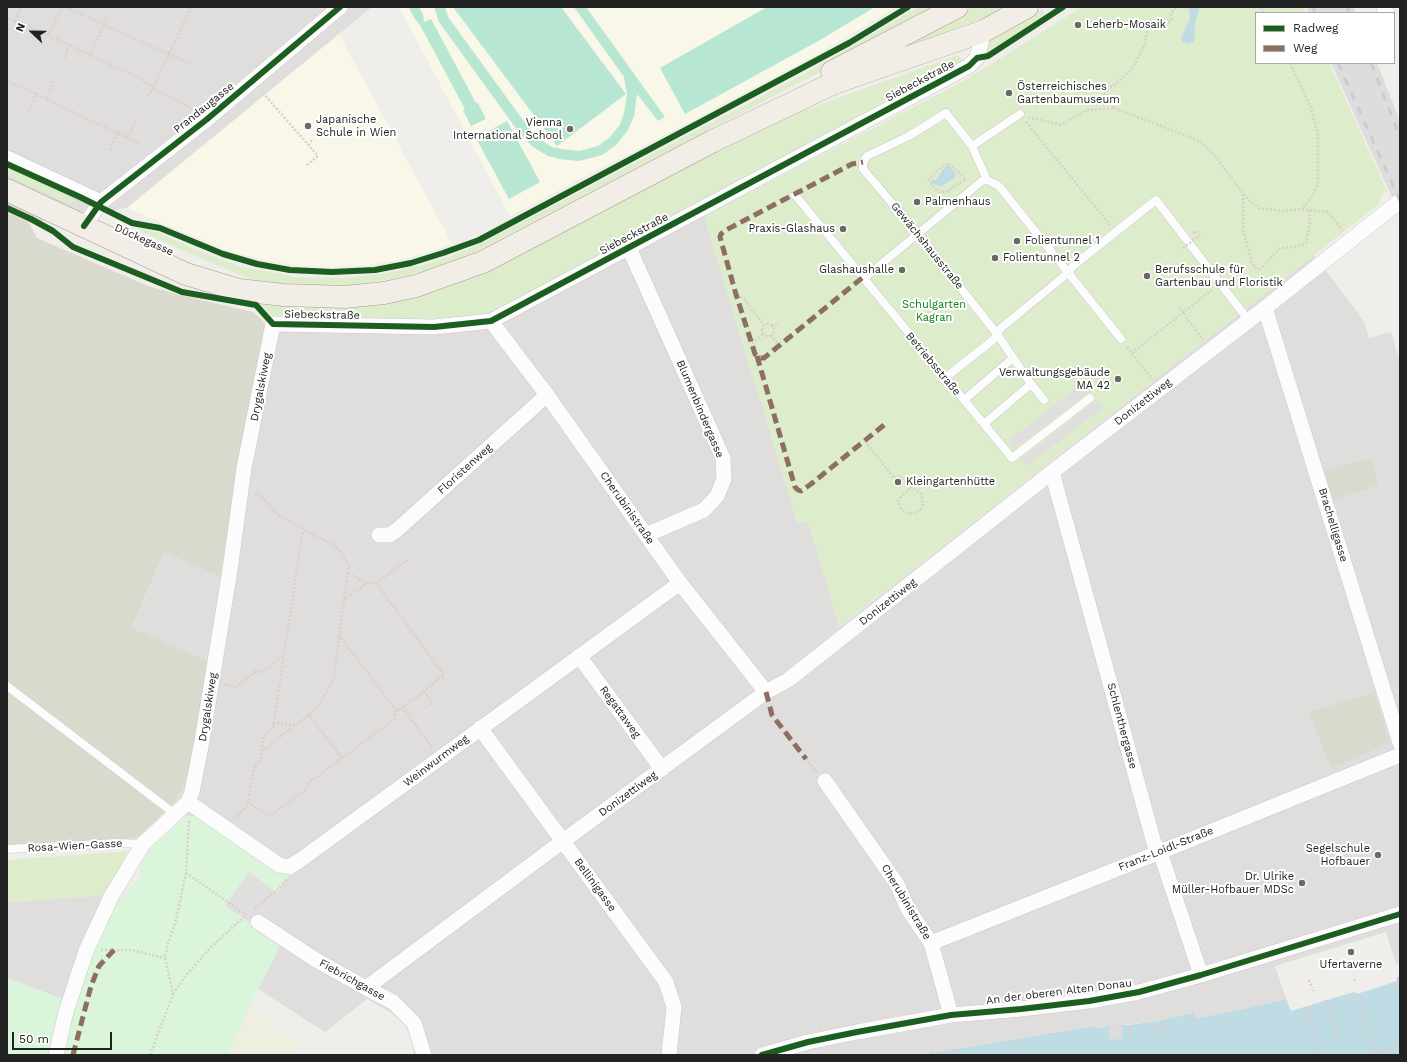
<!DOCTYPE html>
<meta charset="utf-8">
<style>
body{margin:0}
#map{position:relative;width:1407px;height:1062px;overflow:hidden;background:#f0eeeb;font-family:"Work Sans",sans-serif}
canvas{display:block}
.frame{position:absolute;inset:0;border:8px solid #222;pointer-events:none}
.legend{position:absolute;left:1255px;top:12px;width:140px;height:52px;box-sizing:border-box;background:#fff;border:1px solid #a7a7a7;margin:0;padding:5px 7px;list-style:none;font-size:12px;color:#222}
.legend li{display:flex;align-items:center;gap:8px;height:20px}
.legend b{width:20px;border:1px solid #a7a7a7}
.north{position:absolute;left:12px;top:12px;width:40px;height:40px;-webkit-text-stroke:3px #fff;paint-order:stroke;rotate:292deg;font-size:11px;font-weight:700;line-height:16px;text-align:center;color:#222}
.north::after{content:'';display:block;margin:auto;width:14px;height:18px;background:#222;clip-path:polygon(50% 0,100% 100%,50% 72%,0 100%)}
.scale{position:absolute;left:12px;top:1032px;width:100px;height:18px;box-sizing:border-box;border:2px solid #222;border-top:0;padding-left:5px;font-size:12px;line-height:14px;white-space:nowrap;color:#222;-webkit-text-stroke:3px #fff;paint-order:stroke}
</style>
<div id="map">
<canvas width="1407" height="1062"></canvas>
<div class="frame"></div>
<ul class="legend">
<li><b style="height:5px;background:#1b5e20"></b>Radweg</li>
<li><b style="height:5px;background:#8d6e63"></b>Weg</li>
</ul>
<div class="north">N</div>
<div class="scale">50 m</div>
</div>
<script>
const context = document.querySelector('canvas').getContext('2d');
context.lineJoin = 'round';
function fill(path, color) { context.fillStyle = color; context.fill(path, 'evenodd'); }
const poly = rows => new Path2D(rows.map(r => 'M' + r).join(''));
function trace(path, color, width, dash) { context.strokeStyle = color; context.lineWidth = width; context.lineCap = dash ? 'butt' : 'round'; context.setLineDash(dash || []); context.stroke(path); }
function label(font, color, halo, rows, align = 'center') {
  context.font = font + ' "Work Sans",sans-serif'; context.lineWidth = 4; context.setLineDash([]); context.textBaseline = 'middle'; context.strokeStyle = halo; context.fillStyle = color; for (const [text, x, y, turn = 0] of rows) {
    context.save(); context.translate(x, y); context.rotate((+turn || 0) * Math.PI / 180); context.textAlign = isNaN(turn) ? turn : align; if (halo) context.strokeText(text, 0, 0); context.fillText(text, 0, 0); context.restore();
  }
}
const residential = poly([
 [7,7,372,7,127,208,29,223,7,213],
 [697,205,704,216,798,524,808,521,840,627,1314,255,1356,310,1365,324,1369,338,1391,332,1400,362,1400,963,1396,964,1386,932,1275,966,1286,999,1230,1012,1194,1018,1194,1014,1149,1023,1148,1022,1105,1027,1094,1028,1092,1026,920,1055,414,1055,413,1039,407,1027,393,1014,367,999,325,1032,258,989,281,944,258,922,288,875,282,874,197,816,186,816,174,804,182,789,132,629,164,552,220,575,241,459,267,329,465,318,488,313,626,243],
 [104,895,116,902,66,1042,65,1000,7,978,7,902]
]);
const education = poly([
 [399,7,896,7,809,59,510,216],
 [339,34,452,244,425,253,395,261,368,265,335,267,300,266,265,260,228,251,127,208]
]);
const construction = poly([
 [7,213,29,223,37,238,148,286,180,295,253,312,262,320,267,329,241,459,220,576,164,552,132,628,210,662,190,765,182,789,174,804,137,838,7,848],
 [1371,458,1378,485,1332,500,1325,471],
 [1374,693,1389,742,1379,748,1331,768,1309,712]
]);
const farmland = poly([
 [248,1009,304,1045,292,1055,228,1055]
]);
const grass = poly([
 [918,7,944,7,475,252,434,268,397,278,352,285,311,286,271,283,245,277,211,263,135,229,139,228,159,233,194,249,242,267,296,277,344,278,382,274,419,266,452,256,484,242,808,72],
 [974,7,1009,7,992,15,919,42,916,41,915,39,916,36],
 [1082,7,1303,7,1306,13,1256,13,1256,63,1329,63,1387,191,1383,193,1379,204,839,627,808,521,798,524,704,216,962,82],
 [1041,9,1045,14,988,53,985,53,983,43],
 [958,55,965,62,626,243,488,313,465,318,435,322,274,318,259,302,294,308,352,307,427,294,473,277,725,147,785,117],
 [7,166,75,196,71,205,7,175],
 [128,851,104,895,7,902,7,853,8,852,8,860]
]);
const park = poly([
 [186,816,197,816,282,874,289,875,277,893,249,873,225,907,281,944,248,1009,228,1055,63,1055,85,972,97,939,116,902,140,876,142,860,154,845],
 [7,978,65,1000,51,1055,7,1055]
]);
const pitch = poly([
 [412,7,419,7,423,14,424,22,431,19,476,103,478,103,486,119,471,126,463,110,465,109,420,25,415,19,409,8],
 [434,7,445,7,448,17,528,127,539,139,552,147,561,149,579,151,598,146,609,138,620,125,624,113,627,94,624,77,574,7,586,7,665,117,658,121,637,94,634,116,628,130,616,145,602,155,579,161,559,159,548,156,533,147,520,134,439,22],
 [453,7,561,7,626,94,557,146],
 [767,7,875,7,820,40,685,114,660,68],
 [507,121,540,182,509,199,476,138]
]);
const parking = poly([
 [1084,382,1090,391,1014,449,1008,441],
 [1097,400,1103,408,1027,466,1021,459],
 [258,457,278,463,301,473,274,496,257,485],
 [380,509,403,535,378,559,354,534],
 [425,693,431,701,438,695,459,724,451,730,457,738,446,746,444,744,437,750,411,716,419,711,413,703],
 [249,872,277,893,255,926,225,906]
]);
const water = poly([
 [1188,7,1200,7,1195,23,1194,41,1188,44,1182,41,1181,37,1189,21,1190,14],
 [947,165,948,165,956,174,955,178,943,185,939,186,931,183,932,180,936,180,943,169],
 [1400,976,1400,1055,920,1055,1093,1026,1094,1028,1105,1027,1109,1025,1129,1025,1148,1022,1149,1023,1194,1013,1195,1018,1230,1012,1286,999,1291,1011,1354,992,1358,994,1360,993,1397,981,1396,978]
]);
const pier = poly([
 [1306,7,1353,7,1356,13,1309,13],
 [1331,63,1377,63,1400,121,1400,215],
 [1109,1025,1122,1025,1122,1039,1110,1040]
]);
const path = poly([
 [62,7,48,35,145,81,153,88,191,7],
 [66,7,104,25,191,64],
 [1261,7,1264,13],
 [7,18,48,35],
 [15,21,21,7],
 [90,55,106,20],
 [64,58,69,45],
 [1290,63,1311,108,1318,134,1318,185,1311,198,1302,209],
 [7,81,46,99],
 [54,81,46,99,138,143],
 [263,93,318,156,307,165],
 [148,96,153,88,161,93,186,105,195,111],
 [1114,108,1103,92,1114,85,1131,70,1139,56,1145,43,1149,22,1158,26,1164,26,1171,20,1171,13,1176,7],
 [1028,117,1061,125,1087,110,1114,108,1200,141,1216,157,1238,187,1248,199,1259,208,1282,211,1302,209,1309,210,1328,212,1342,230],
 [1026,122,1110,225],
 [128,137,137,118],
 [308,145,312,140],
 [965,180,954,186,948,191,940,192,935,189,929,180,935,172,948,163,962,175,965,180,966,181],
 [1243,194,1243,231,1252,263,1255,268,1259,269,1265,265,1274,254,1281,248,1296,247,1306,243,1310,222,1309,210],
 [1193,233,1196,231,1200,235],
 [735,291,745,300,764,325],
 [1179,307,1203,340],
 '762 330a6 6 0 1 1 12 0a6 6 0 1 1-12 0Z',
 [772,327,779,322],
 [771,335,779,346],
 [752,343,763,334],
 [1127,347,1152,379],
 [1132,353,1213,289],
 [865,441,894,478,899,476,909,486,921,493,923,503,922,508,916,513,909,514,901,509,898,501,901,497,911,488],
 [255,493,259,494,279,516,337,547,349,565,339,635,396,710,403,708,432,747],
 [348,573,367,583,376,583,410,558],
 [376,583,444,675,403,708],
 [344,600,367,583],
 [224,684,236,687,256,671,262,672,283,656],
 [424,691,432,703,425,708],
 [309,715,342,758],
 [273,723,296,725,309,715,321,702,334,678,339,635],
 [262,752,295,725],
 [806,759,817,772],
 [248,802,269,816,306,790,308,783,394,719,396,710],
 [234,818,247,806,255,765,260,761,264,735,273,728,303,529],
 [186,873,248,916],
 [255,908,275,892,287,879],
 [101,950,131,950,165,958],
 [1354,979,1355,981],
 [1309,980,1312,988],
 [1394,982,1400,995],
 [1313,990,1313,991],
 [173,994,187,974,210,948,246,915],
 [1358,994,1377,1053],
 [1325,1000,1339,1039],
 [1305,1007,1320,1055],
 [1196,1018,1197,1024],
 [1161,1021,1163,1032],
 [1129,1025,1131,1035,1138,1034],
 [1152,1027,1162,1025],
 [1052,1033,1052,1038],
 [1161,1033,1167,1032],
 [1010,1040,1011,1047],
 [953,1049,954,1055],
 [932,1052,933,1055],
 [150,1055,173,994,165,958,168,943,175,924,186,873,189,820],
 [1371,1055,1399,1045]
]);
const lane = poly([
 [972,146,1020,114],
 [795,195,1012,458,1090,398],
 [863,279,982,181,987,180],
 [945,378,993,340,1001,328,1068,273,1073,266,1156,200,1249,321],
 [964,400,1013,358],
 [1044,400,1031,384,997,334,918,234,863,169,863,162,867,156,909,136,946,113,972,146,987,180,999,186,1121,339],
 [984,424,1031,384],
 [7,686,175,814],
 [7,849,118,843,143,844]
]);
const street = poly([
 [1384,7,1387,13],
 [7,158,101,202],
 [84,226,101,202,206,120,340,7],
 [629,248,723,458,724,479,717,496,704,510,646,535],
 [1265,308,1400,743],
 [491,321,547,395,680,583,766,692],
 [1052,472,1154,843,1160,852,1201,975],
 [379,535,390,535,398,529,547,395],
 [579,656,662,769],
 [480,728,666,982,674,1007,669,1055],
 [825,781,897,884,908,909,931,943,951,1015],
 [188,802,279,865,289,867,299,861,680,583],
 [258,922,316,960,366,988,393,1002,414,1023,424,1055],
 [931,943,1160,852,1400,755],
 [366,988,563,841,766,692,788,680,1052,472,1265,308,1400,201],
 [56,1055,66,1012,86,951,112,895,143,844,188,802,192,792,202,741,230,570,244,468,273,324,434,327,491,321,969,66,977,58,984,31],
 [762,1055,808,1042,857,1032,951,1015,1021,1009,1089,1001,1139,992,1201,975,1400,914]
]);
const primary = poly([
 [832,72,957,7],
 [7,190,186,274,239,290,284,295,345,297,384,293,416,286,483,262,713,141,834,83,984,31,1027,7]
]);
const rail = poly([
 [1313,7,1315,13],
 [1347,7,1349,13],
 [1338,63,1400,201],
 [1371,63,1400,137]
]);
const pathBridge = poly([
 [28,113,37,92],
 [110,150,119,129],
 [1183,248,1200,235]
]);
const quiet = poly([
 [862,278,764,358,760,358,755,354,735,291,720,237,721,234,726,230,852,164,863,162],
 [757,356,795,487,798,490,801,491,811,484,884,425],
 [766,692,772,715,806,759],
 [73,1055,91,986,99,966,114,950]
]);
const cycleway = poly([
 [7,164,80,197,132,223,160,228,223,254,257,264,290,270,332,272,375,270,411,263,443,253,479,240,849,43,908,7],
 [7,208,31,219,53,231,73,247,182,292,256,305,273,324,434,327,491,321,969,66,977,58,988,56,1063,7],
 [84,226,101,202,206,120,340,7],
 [762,1055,808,1042,857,1032,951,1015,1021,1009,1089,1001,1139,992,1201,975,1400,914]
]);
const markers = [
 [1078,25,4,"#6a6968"],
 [1009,93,4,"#6a6968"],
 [308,126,4,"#6a6968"],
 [570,129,4,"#6a6968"],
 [917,202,4,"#6a6968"],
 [843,229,4,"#6a6968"],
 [1017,241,4,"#6a6968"],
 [995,258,4,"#6a6968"],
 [902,270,4,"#6a6968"],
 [1147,276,4,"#6a6968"],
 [1118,379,4,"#6a6968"],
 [898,482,4,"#6a6968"],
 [1378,855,4,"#6a6968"],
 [1302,883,4,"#6a6968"],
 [1351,952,4,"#6a6968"]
];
const poiNames = [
 ["Leherb-Mosaik",1086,25],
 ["Österreichisches",1017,87],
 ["Gartenbaumuseum",1017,100],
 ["Japanische",316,120],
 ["Schule in Wien",316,133],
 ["Vienna",562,123,"right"],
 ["International School",562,136,"right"],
 ["Palmenhaus",925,202],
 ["Praxis-Glashaus",835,229,"right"],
 ["Folientunnel 1",1025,241],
 ["Folientunnel 2",1003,258],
 ["Glashaushalle",894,270,"right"],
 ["Berufsschule für",1155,270],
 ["Gartenbau und Floristik",1155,283],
 ["Verwaltungsgebäude",1110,373,"right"],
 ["MA 42",1110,386,"right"],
 ["Kleingartenhütte",906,482],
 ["Segelschule",1370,849,"right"],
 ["Hofbauer",1370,862,"right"],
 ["Dr. Ulrike",1294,877,"right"],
 ["Müller-Hofbauer MDSc",1294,890,"right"],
 ["Ufertaverne",1351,965,"center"]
];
const streetNames = [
 ["Siebeckstraße",920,81,-28],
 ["Prandaugasse",204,108,-39],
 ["Siebeckstraße",634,234,-28],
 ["Dückegasse",144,240,24],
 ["Gewächshausstraße",927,246,51],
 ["Siebeckstraße",322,315,1],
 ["Betriebsstraße",933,364,50],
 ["Drygalskiweg",261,387,-79],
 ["Donizettiweg",1143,402,-38],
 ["Blumenbindergasse",700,409,67],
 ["Floristenweg",465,469,-42],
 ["Cherubinistraße",627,508,55],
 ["Brachelligasse",1333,525,73],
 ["Donizettiweg",888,602,-38],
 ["Drygalskiweg",208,707,-81],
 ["Regattaweg",620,712,54],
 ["Schlenthergasse",1122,726,75],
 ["Weinwurmweg",436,761,-37],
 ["Donizettiweg",628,794,-36],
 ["Rosa-Wien-Gasse",75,846,-3],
 ["Franz-Loidl-Straße",1166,849,-22],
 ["Bellinigasse",595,885,54],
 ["Cherubinistraße",906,902,59],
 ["Fiebrichgasse",352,980,29],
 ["An der oberen Alten Donau",1059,992,-7]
];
const parkNames = [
 ["Schulgarten",934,305],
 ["Kagran",934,318]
];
fill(residential, '#dfdedc');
fill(education, '#f8f7e8');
fill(construction, '#d9d9cd');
fill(farmland, '#efefdf');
fill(grass, '#ddeccb');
fill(park, '#daf5da');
fill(pitch, '#b7e6d2');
fill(parking, '#e0dfde');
fill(water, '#bfdbe3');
fill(pier, '#dedddd');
trace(lane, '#c9c8c7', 9);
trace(street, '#c9c8c7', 16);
trace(primary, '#a79c86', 23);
trace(path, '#dccecd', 2.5, [2, 2]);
trace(lane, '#fdfcfc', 8);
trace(street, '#fdfcfc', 15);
trace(primary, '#f3ede7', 22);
trace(rail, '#ccc', 3, [8, 8]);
trace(pathBridge, '#dccecd', 2.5, [2, 2]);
trace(quiet, '#8d6e63', 5, [10, 5]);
trace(cycleway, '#1b5e20', 6);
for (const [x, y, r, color] of markers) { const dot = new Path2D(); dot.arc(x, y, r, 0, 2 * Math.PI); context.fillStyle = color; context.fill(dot); trace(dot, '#fff', 1.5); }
label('11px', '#222', '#fff', poiNames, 'left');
label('11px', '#222', '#fff', streetNames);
label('11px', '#0c8416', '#fff', parkNames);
</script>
